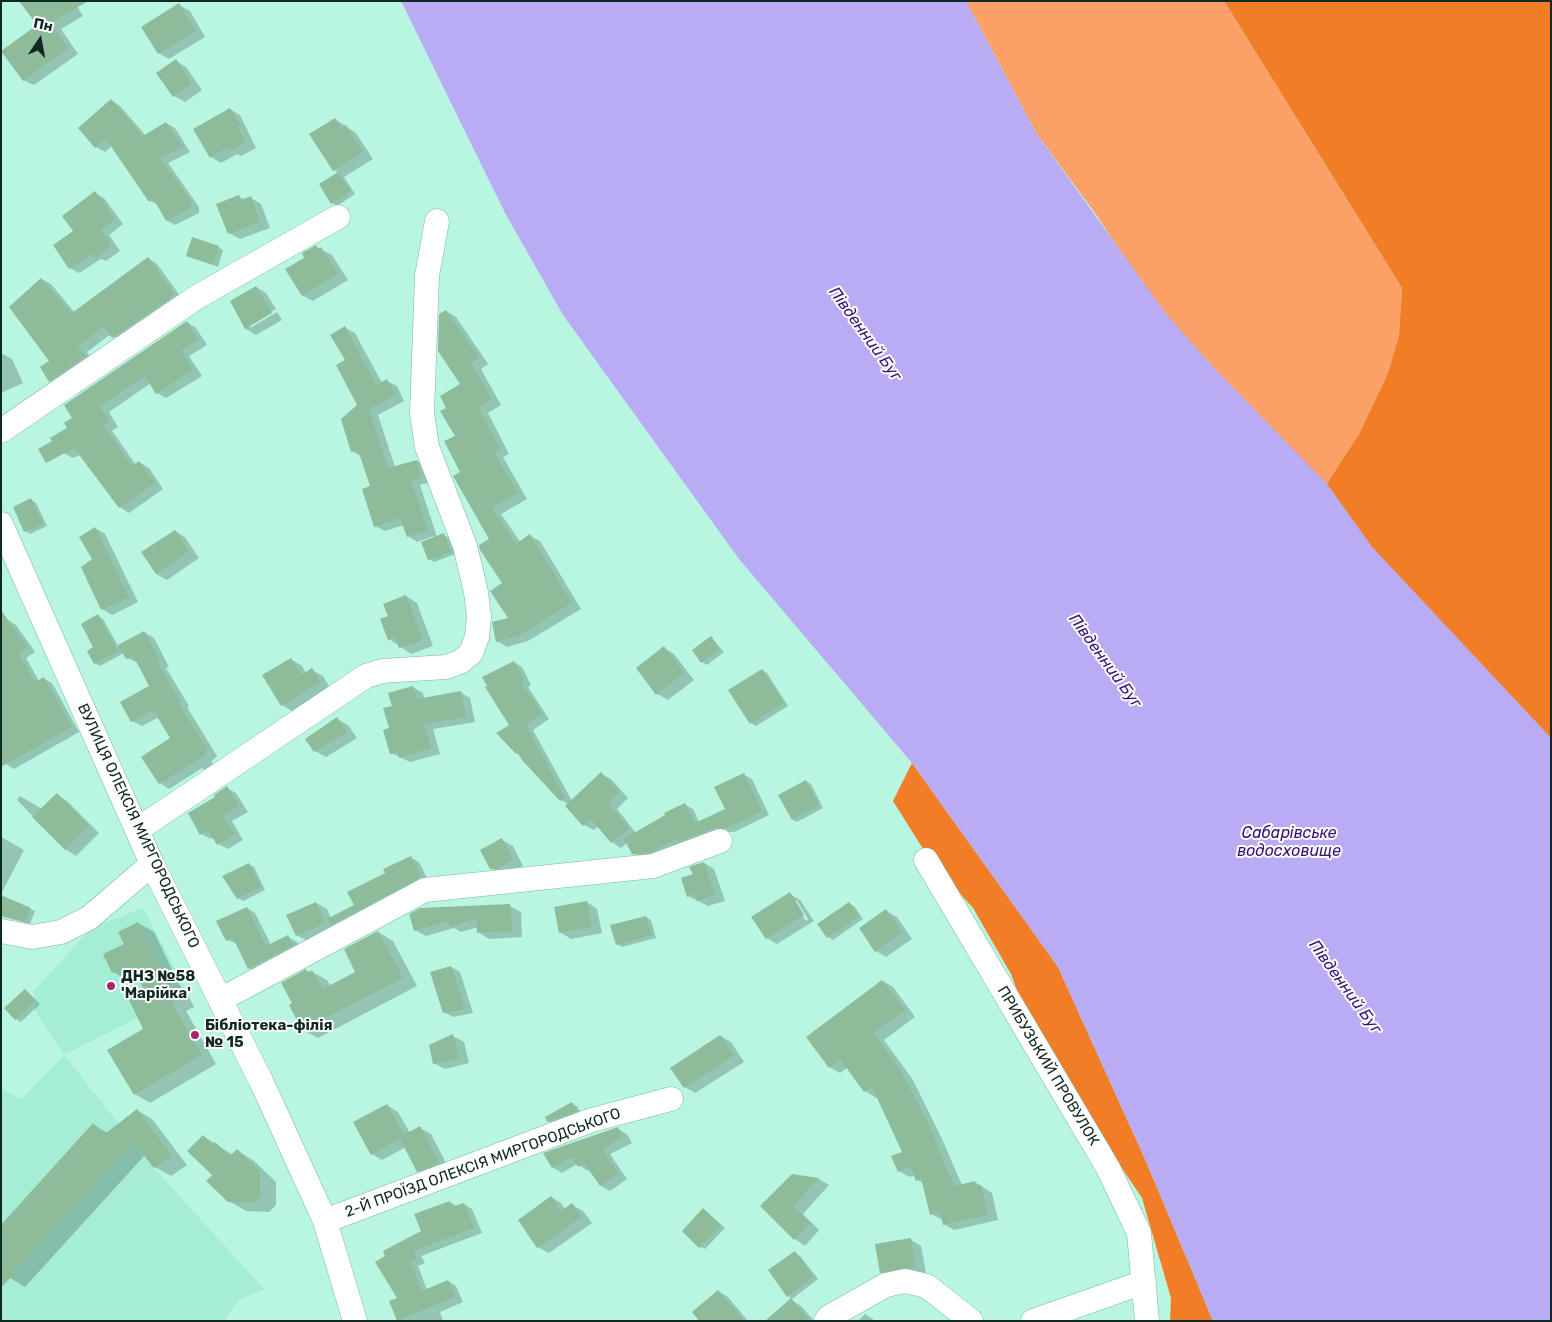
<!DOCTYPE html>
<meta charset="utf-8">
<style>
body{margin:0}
#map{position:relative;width:1552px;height:1322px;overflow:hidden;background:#b8f6e1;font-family:Rubik,sans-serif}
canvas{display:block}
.frame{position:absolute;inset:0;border:2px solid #102922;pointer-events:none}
.north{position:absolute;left:15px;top:15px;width:50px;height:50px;-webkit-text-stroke:4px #fff;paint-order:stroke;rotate:12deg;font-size:14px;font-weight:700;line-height:20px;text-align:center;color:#102922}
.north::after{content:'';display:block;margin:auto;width:18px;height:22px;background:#102922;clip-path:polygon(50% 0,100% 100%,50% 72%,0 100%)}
</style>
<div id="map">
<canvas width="1552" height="1322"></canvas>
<div class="frame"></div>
<div class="north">Пн</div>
</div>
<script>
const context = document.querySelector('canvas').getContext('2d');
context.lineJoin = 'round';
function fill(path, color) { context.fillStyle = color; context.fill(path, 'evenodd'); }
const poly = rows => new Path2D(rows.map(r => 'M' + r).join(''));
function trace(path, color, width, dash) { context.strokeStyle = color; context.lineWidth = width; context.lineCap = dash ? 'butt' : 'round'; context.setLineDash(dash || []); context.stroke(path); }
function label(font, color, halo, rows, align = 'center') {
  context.font = font + ' Rubik,sans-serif'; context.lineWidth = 4; context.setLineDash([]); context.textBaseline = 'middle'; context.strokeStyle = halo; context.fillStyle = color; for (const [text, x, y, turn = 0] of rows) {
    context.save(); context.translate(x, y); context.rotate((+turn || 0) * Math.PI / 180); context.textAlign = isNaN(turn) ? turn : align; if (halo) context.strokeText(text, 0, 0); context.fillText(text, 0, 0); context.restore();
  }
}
const built = poly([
 [143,908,188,993,64,1055,34,1009,36,1000,33,992,91,928],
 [64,1055,154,1168,264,1289,239,1300,224,1321,1,1321,1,1089,22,1099]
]);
const green = poly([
 [966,1,1224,1,1402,288,1399,335,1388,373,1359,434,1343,460,1551,683,1551,838,1368,621,1095,213,1036,133]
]);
const forest = poly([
 [1224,1,1551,1,1551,738,1372,547,1327,484,1359,434,1388,373,1399,335,1402,288],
 [912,763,1058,967,1145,1159,1213,1321,1170,1321,1171,1298,1142,1198,1071,1092,1024,1009,1011,974,973,908,930,860,893,801]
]);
const water = poly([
 [401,1,966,1,1036,133,1166,314,1214,368,1327,484,1372,547,1551,738,1551,1321,1213,1321,1145,1159,1058,967,912,763,739,559,563,315,505,213]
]);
const shadow = poly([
 [74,1,83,16,61,29,78,54,34,85,23,80,3,51],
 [179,5,190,11,205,37,169,59,159,53],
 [176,61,186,67,202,90,185,102,174,96],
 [112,101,120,106,146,136,166,123,175,128,190,152,168,163,199,207,199,213,175,225,166,220,159,205,150,201,112,146,105,152,96,147,79,128],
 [230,109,240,115,256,148,241,156,237,154,221,163,211,157],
 [335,119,356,133,373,159,344,177,355,194,337,206,332,203,321,184,339,173,334,170],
 [95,193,104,198,123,224,109,235,120,251,106,261,101,259,79,273,70,268,54,245,75,231],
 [239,197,245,200,251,198,261,204,270,228,240,239,229,233],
 [218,247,223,250,218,267,188,255],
 [316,247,332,255,348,280,313,301,302,295,306,258],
 [148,258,157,264,183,300,122,343,111,334,87,352,94,362,59,386,50,381,51,361,41,279,51,284,75,313],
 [256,287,266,293,276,309,250,325,250,328,277,312,282,320,256,335,246,329,231,301],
 [446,311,456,317,488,364,481,369,501,405,488,413,509,454,503,457,527,499,501,514,521,543,530,536,540,541,581,609,528,641,507,647,497,641,510,619,503,583,490,539,462,473,456,437,448,408,461,385],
 [187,322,196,328,207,345,189,356,202,376,166,398,157,393,151,383,109,412,118,427,112,431,136,465,139,462,149,468,163,489,129,513,120,507,80,455,73,458,63,453,69,429],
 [345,328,355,333,382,383,387,381,397,386,404,401,378,415,395,467,417,461,426,467,430,482,420,485,437,537,444,535,449,538,455,554,434,562,429,559,434,536,417,542,408,536,404,525,385,531,375,526,372,487,362,457,352,451,358,405,346,360],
 [1,353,12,359,23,383,1,393],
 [31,500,36,503,47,526,30,534,25,531],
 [95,528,105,534,138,602,112,615,102,609,94,559],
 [175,531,185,537,199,558,167,580,156,574],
 [406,596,417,603,433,646,411,654,389,639,390,617],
 [98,616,103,619,118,646,144,632,154,638,169,667,166,668,189,706,187,707,217,756,211,762,217,766,207,772,202,768,169,789,160,783,172,739,159,717,142,726,132,721,150,687,138,663,127,658,124,653,100,666,95,663,88,651,95,648],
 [8,620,16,625,35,652,26,658,39,681,44,679,52,683,79,732,14,769,6,764,1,758],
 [711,638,724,652,707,665,702,662],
 [664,648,674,654,694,680,668,700,657,694],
 [291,659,302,666,306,673,312,670,323,676,330,688,292,711,282,705],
 [514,662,522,667,531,685,528,687,549,719,533,730,572,801,601,774,611,779,628,798,617,809,636,833,685,805,693,809,699,822,726,809,744,775,752,779,769,815,734,832,724,832,642,858,633,853,627,843,621,848,612,842,598,826,594,830,584,825,568,804,561,800,517,753,510,725],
 [762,670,767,673,788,706,756,726,751,723],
 [413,687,423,693,424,699,460,692,470,698,475,722,433,729,440,754,410,762,391,753,391,729,393,706],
 [337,719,348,725,357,738,326,757,315,751],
 [806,781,811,784,823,808,797,822,792,819],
 [227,788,236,793,248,812,232,821,243,840,228,849,218,844,214,837,211,839,201,834],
 [57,795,67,801,99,833,76,856,65,849,17,800,20,796,42,809],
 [1,837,24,850,1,894],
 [502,840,513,846,523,866,502,875,491,868],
 [410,857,419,862,429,882,307,941,297,935,316,903,327,909,331,919,356,906,387,873],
 [704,863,714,869,725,901,708,906,688,896,694,874],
 [249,864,254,867,265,890,243,901,238,898],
 [790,894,800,900,814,921,777,944,767,938],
 [794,901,797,901,808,919,806,921],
 [587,902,597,909,602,933,571,939,560,932],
 [849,903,854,906,863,919,833,940,828,937],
 [510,906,521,912,522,937,489,939,478,932,478,927,461,932,454,928,426,936,415,930,420,910],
 [247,908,255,913,271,945,288,937,297,942,301,950,258,973,249,968,238,944,227,940],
 [30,909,35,911,30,924,1,916],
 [886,911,897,917,912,939,886,957,876,951],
 [646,917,651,920,656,938,622,947,617,944],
 [138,923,154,932,181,988,186,991,194,1007,186,1011,216,1064,150,1103,135,1094,147,993,139,976,129,981,113,972],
 [378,932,393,941,417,986,318,1038,303,1030,290,1005,293,1004,306,971,312,972,327,980,331,987,357,973],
 [451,967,460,972,473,1013,453,1017,444,1012],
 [883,981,893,987,915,1017,884,1040,913,1080,942,1139,962,1185,975,1182,992,1193,998,1220,954,1230,944,1224,943,1220,931,1214,923,1183,917,1180,915,1175,909,1177,899,1171,904,1153,878,1096,876,1098,865,1091,848,1067,840,1073,829,1067],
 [25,990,40,1004,21,1022,16,1019],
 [453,1036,464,1042,469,1063,445,1069,434,1063],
 [721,1036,731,1042,744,1062,695,1093,685,1087],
 [572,1104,577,1106,581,1114,553,1124,548,1121],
 [387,1105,398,1112,410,1133,420,1128,431,1134,449,1169,428,1177,418,1171,406,1147,382,1160,372,1154],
 [137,1110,152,1119,187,1165,171,1176,155,1167,145,1155,25,1287,10,1278,1,1270,93,1125,108,1133],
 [618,1129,627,1134,632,1143,610,1154,627,1179,610,1191,601,1186,590,1170,588,1171,577,1164,562,1173,552,1167],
 [203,1136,233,1155,237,1151,253,1160,276,1182,276,1205,269,1212,246,1211,229,1201,214,1175],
 [793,1176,819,1179,829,1185,803,1214,819,1230,805,1246,795,1239,762,1206],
 [551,1197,561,1203,565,1209,572,1205,583,1211,592,1223,549,1253,538,1247],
 [450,1202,458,1207,464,1204,472,1209,482,1233,421,1256,425,1263,418,1266,427,1290,448,1281,456,1286,463,1302,440,1312,443,1321,398,1321,390,1302,399,1298,377,1262,423,1232],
 [704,1210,725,1228,705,1249,700,1247],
 [911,1240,921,1246,926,1273,914,1273,891,1278,881,1272],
 [795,1253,800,1256,818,1279,792,1299,788,1296],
 [718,1291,728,1297,748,1321,701,1321],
 [791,1300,801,1306,814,1321,766,1321],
 [865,1314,874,1320,875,1321,858,1321]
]);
const building = poly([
 [19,1,88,1,51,23,69,48,23,81,1,51,37,25],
 [179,3,196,31,158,54,141,27],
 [176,59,192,84,173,97,156,73],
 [111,99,143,136,166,122,183,147,160,158,191,201,191,208,166,221,153,198,149,202,106,139,95,148,78,128],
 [230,108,241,126,238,128,246,142,230,151,228,147,210,158,193,129],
 [335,118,341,128,346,125,363,152,333,171,309,134],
 [338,172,351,191,331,204,319,184],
 [95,191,115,219,101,230,112,246,96,257,94,253,69,269,53,245,73,231,62,216],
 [239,195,241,200,251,196,260,222,228,234,216,204],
 [192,237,219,246,213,265,186,256],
 [316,245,318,249,321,247,338,274,302,296,285,269,304,258,302,253],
 [148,257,174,294,172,297,112,338,104,327,78,346,86,356,49,382,40,367,49,361,9,307,41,278,72,313],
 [256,286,272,313,245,329,230,301],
 [446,310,479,358,471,363,492,399,478,407,500,449,494,452,518,493,492,508,516,544,530,534,572,603,518,636,496,642,492,622,508,618,490,591,502,583,480,550,479,545,489,539,453,476,460,472,444,441,455,436,440,411,446,408,440,396,460,384,438,351,439,314],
 [187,321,198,340,181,351,193,370,156,394,145,376,100,406,109,422,103,425,132,466,139,461,155,483,119,508,74,448,46,463,38,449,52,441,50,438,67,428,64,423,72,418,64,405],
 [345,326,376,385,387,379,396,395,369,409,388,468,417,460,421,477,411,480,428,530,407,537,400,518,374,527,362,489,370,486,358,450,351,452,341,419,357,405,336,365,345,360,330,335],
 [31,498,43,524,24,532,13,507],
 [95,527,129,597,101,610,81,567,92,559,79,537],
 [175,530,189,551,156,574,141,552],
 [444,533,451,552,428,560,421,542],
 [406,595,423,640,399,648,395,637,388,640,380,619,388,616,383,604],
 [1,610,27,647,18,653,35,682,44,677,72,727,1,767],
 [98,614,118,651,94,664,87,651,93,647,81,624],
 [144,631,160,661,158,663,180,701,178,702,208,750,205,753,206,755,159,784,141,757,170,738,153,710,131,722,120,702,149,686,133,655,126,659,118,645],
 [711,636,720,649,701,663,692,650],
 [664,646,684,673,656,695,636,668],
 [291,658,301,675,312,668,321,682,281,706,262,675],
 [514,661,524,680,521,682,542,714,526,725,565,798,560,801,522,760,518,753,516,754,496,733,509,725,485,687,487,686,482,677],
 [762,669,784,703,750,724,728,690],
 [413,686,417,699,461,691,466,717,424,724,431,748,399,758,398,752,390,754,383,730,389,728,383,708,392,706,388,693],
 [337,717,347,732,314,752,305,739],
 [601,772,620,792,608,803,629,829,611,843,591,819,583,826,565,806],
 [744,773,762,811,725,829,715,828,678,842,676,839,650,853,632,854,624,839,665,815,664,813,685,803,695,823,725,809,714,787],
 [806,780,819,805,792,820,778,795],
 [227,786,239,806,223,816,235,834,217,845,208,830,200,835,188,813,215,797,214,795],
 [57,793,89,826,65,850,32,817],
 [502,838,513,860,497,869,490,869,480,850],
 [411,856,421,877,331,925,327,919,354,905,347,892,385,873,383,869],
 [704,862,715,895,697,901,694,894,687,897,681,878,693,874,689,867],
 [249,863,261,887,237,899,222,876],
 [790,892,804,915,766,939,751,917],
 [1,895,31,908,25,922,1,916],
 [587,901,592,927,559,933,554,907],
 [316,902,325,923,296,936,286,915],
 [849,902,859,916,827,938,817,924],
 [510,904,512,931,477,933,476,919,450,927,448,921,414,931,409,914,420,908],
 [247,907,266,946,288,935,293,945,248,969,233,938,226,941,216,921],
 [886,909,902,932,875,952,859,928],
 [646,916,652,935,616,945,610,925],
 [138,922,168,982,170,980,179,998,171,1002,202,1055,134,1095,107,1050,143,1029,129,1000,145,992,131,964,112,973,103,954,124,944,118,932],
 [378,931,403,978,302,1030,289,1005,292,1003,281,983,306,969,308,973,312,970,323,989,355,972,344,949],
 [451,966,465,1009,443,1013,430,972],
 [882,980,905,1010,874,1033,902,1073,932,1132,954,1186,975,1181,976,1186,981,1185,988,1215,943,1225,940,1212,930,1215,921,1178,916,1181,910,1166,898,1172,891,1156,902,1152,872,1087,864,1092,840,1059,829,1068,806,1037],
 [25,989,36,1000,15,1020,4,1008],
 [453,1034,459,1058,433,1064,429,1045],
 [720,1035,734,1055,684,1088,670,1068],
 [572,1102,577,1111,547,1122,545,1117],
 [387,1104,404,1135,420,1126,439,1163,417,1172,400,1139,371,1155,353,1122],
 [137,1109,172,1156,154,1168,133,1142,1,1288,1,1225,93,1123,105,1134],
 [618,1127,623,1137,602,1149,619,1174,600,1186,584,1163,578,1167,572,1157,552,1168,543,1153],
 [203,1135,213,1145,215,1142,230,1156,237,1149,260,1171,260,1196,253,1203,228,1202,206,1181,212,1175,187,1151],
 [792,1174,819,1178,793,1207,810,1223,794,1240,760,1206],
 [551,1196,561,1211,572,1203,582,1217,537,1248,518,1220],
 [450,1201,452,1207,464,1203,474,1228,414,1251,417,1258,410,1262,422,1291,448,1280,455,1297,397,1321,389,1301,397,1298,375,1262,385,1256,383,1251,421,1231,414,1214],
 [703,1208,721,1225,699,1248,682,1231],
 [911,1238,916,1268,902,1268,880,1273,875,1244],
 [795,1251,814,1276,787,1297,768,1270],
 [718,1290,744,1321,699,1321,692,1312],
 [791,1298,810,1321,765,1321]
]);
const minor = poly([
 [1,431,197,297,338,217],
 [1,524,152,864,262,1083,325,1221,355,1321],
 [137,830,366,676,382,671,446,667,460,662,471,653,477,637,479,617,476,592,465,546,427,447,422,413,427,276,437,221],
 [926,860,1108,1168,1139,1233,1147,1321],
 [1,931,32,937,61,932,89,918,152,864],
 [220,1000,425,890,653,866,720,841],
 [325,1221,592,1120,671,1099],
 [826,1321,829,1317,886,1285,905,1281,927,1286,971,1321],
 [1033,1321,1144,1282]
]);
const markers = [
 [111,986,5,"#a9246e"],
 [195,1035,5,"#a9246e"]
];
const streetNames = [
 ["ВУЛИЦЯ ОЛЕКСІЯ МИРГОРОДСЬКОГО",138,826,65],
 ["ПРИБУЗЬКИЙ ПРОВУЛОК",1048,1066,59],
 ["2-Й ПРОЇЗД ОЛЕКСІЯ МИРГОРОДСЬКОГО",483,1163,-20]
];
const poiNames = [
 ["ДНЗ №58",121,977],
 ["'Марійка'",121,994],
 ["Бібліотека-філія",205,1026],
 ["№ 15",205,1043]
];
const waterNames = [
 ["Південний Буг",865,334,54],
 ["Південний Буг",1105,661,54],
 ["Сабарівське",1289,833],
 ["водосховище",1289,851],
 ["Південний Буг",1345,987,54]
];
fill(built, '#a6edd5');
fill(green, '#fba168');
fill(forest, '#f17d26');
fill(water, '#b9acf4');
fill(shadow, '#0003');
fill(building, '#8ebb99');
trace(minor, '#7ab6a2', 25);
trace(minor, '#fff', 24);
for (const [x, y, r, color] of markers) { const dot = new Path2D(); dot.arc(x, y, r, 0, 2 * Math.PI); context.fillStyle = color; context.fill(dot); trace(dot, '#fff', 2); }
label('15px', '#102922', '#fff', streetNames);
label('bold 15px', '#102922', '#fff', poiNames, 'left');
label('italic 16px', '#380f79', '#fff', waterNames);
</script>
